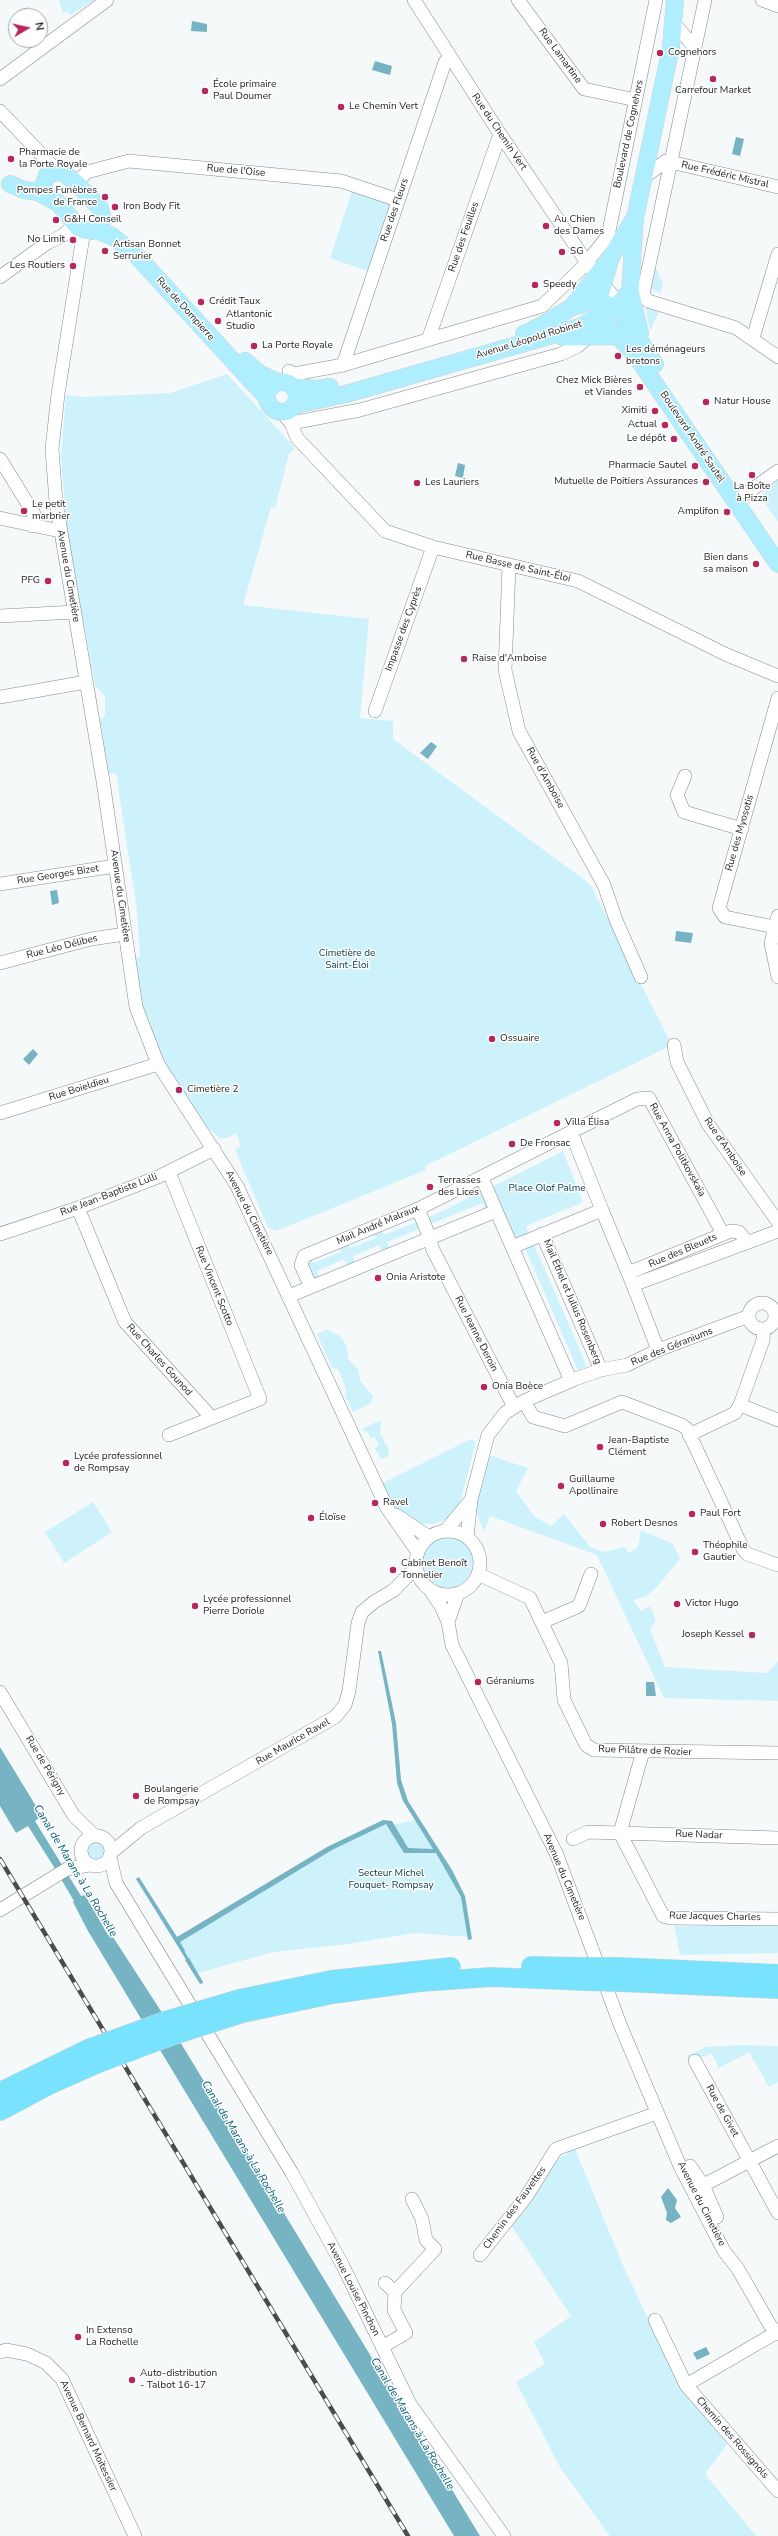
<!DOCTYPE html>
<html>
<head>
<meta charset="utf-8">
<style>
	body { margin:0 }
	#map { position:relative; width:778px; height:2536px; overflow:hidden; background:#f5f9fa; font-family:"Nunito Sans",sans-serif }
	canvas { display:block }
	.north { position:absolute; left:8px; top:8px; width:40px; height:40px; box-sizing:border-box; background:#fff; border:1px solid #a7a7a7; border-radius:50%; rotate:81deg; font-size:11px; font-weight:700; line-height:16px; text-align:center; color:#232424 }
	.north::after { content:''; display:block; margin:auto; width:14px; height:18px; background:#b6285c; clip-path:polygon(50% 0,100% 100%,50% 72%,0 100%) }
</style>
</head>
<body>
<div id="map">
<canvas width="778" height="2536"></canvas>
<div class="north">N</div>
</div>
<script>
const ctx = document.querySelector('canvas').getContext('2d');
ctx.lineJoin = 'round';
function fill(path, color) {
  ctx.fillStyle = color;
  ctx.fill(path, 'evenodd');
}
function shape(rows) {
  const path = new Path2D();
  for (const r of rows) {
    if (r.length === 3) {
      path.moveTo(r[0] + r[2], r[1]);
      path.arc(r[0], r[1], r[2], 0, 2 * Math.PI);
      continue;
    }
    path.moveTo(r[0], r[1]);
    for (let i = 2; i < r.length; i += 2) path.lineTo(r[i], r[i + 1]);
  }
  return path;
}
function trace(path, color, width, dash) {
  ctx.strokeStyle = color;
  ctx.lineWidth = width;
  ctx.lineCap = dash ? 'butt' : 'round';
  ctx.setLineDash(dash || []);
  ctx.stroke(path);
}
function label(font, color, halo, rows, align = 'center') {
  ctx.font = font + ' "Nunito Sans",sans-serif';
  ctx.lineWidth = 3;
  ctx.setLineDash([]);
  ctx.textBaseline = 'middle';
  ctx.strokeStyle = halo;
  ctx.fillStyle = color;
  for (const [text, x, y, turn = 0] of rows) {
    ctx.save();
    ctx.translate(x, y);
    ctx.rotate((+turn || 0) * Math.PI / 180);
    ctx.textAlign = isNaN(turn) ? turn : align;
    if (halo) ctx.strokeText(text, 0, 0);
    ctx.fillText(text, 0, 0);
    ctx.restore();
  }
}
fill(shape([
	[59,0,95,0,70,15,67,11,63,14],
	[352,191,393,205,371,272,330,258],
	[655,266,663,284,660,294,651,288],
	[645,304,660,310,650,331],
	[227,374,295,448,289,454,275,508,271,507,243,605,369,619,360,718,393,721,393,739,590,884,672,1045,425,1166,426,1170,276,1231,268,1227,243,1169,235,1149,241,1146,236,1133,228,1138,220,1138,207,1127,167,1067,145,1018,134,958,140,957,137,911,116,773,109,774,100,720,105,715,105,697,95,685,67,532,61,457,66,395,85,397,170,393],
	[778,480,778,522,761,498,764,490],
	[563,1151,583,1202,526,1226,529,1234,515,1239,492,1187],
	[475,1185,479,1185,489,1206,486,1210,482,1203,387,1242,390,1250,383,1253,379,1245,353,1256,356,1264,348,1267,344,1259,317,1271,319,1279,317,1280,311,1273,307,1266,310,1256,313,1263,341,1252,339,1246,347,1243,350,1248,376,1238,374,1232,381,1229,384,1235,443,1211,478,1193],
	[533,1242,587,1367,578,1370,524,1246],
	[327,1329,340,1336,347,1347,348,1359,358,1369,360,1381,373,1396,371,1403,353,1412,345,1395,346,1389,338,1369,332,1368,317,1334],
	[381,1420,380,1433,388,1448,389,1456,381,1459,375,1448,379,1445,375,1437,371,1439,369,1434,362,1429],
	[471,1439,476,1442,458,1510,447,1519,433,1524,422,1524,390,1507,379,1485],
	[489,1455,528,1468,516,1491,534,1516,551,1526,564,1514,590,1547,604,1552,624,1547,629,1553,638,1547,641,1530,673,1544,680,1559,657,1587,645,1597,633,1600,641,1611,650,1606,656,1621,650,1629,665,1667,767,1673,778,1661,778,1701,664,1698,597,1555,490,1516,484,1532,474,1506],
	[93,1502,112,1532,64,1563,45,1532],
	[447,1562,26],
	[417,1820,432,1840,463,1896,470,1937,414,1933,348,1944,273,1952,198,1973,177,1941,331,1848,384,1822,391,1825],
	[96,1851,12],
	[778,1924,778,1953,680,1955,674,1926],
	[740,2045,778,2046,778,2082,769,2087,749,2052,719,2068,711,2053,690,2063,687,2056,706,2047],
	[575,2149,625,2270,681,2388,727,2444,705,2474,756,2536,610,2536,561,2469,516,2382,545,2364,534,2342,571,2316,511,2225,559,2158]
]), '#cdf2fc');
fill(shape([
	[192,21,207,24,207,32,191,31],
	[375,61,392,66,390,75,372,70],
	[736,137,744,139,740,156,732,154],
	[458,463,465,465,463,478,455,476],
	[431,742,437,746,428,759,420,753],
	[57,890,59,903,52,905,50,891],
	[676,931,693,933,691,943,675,941],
	[33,1049,38,1054,29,1065,23,1059],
	[378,1651,381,1651,396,1723,401,1780,408,1801,452,1870,465,1896,472,1939,468,1940,461,1897,436,1853,404,1853,386,1824,332,1850,180,1942,185,1951,182,1953,136,1879,139,1877,177,1937,327,1847,383,1820,392,1821,408,1848,433,1849,403,1801,397,1783,392,1724],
	[646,1682,654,1682,656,1696,646,1696],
	[0,1747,42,1816,35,1821,81,1896,85,1895,108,1935,113,1937,168,2022,480,2536,454,2536,88,1931,73,1902,74,1901,54,1867,28,1826,16,1833,0,1806],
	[189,1958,203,1982,203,1983,200,1984,185,1960],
	[668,2188,677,2200,675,2208,681,2217,671,2223,666,2220,667,2213,661,2197],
	[706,2347,710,2354,697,2360,693,2353]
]), '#76b3c3');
trace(shape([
	[182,1950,189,1962]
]), '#76b3c3', 3);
const minor = shape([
	[414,0,500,134,583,257,612,295,617,306],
	[518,0,584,89,636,100],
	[705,0,643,294,648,301,736,328,778,357],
	[762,0,778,6],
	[678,28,695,48],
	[0,79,107,0],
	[0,111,58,172],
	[643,178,666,161,778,187],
	[76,183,87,172,129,161,341,181,398,200],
	[84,230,58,394,52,449,56,502,103,781,136,1007,158,1064,237,1186,387,1508,417,1551],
	[0,277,47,243,62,236,70,229,73,221],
	[753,338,778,254],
	[428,340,500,134],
	[343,365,445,62,450,57],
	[289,371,294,374,343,365,542,306,583,267,608,236,656,0],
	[281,412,291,423,297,438,385,531,433,547,578,581,725,654,778,676],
	[291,423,360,410,561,354,578,346,591,334],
	[0,459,34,514,32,526],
	[744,495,778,471],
	[0,518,60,531],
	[509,566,505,670,519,731,604,885,616,920,641,977],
	[0,616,75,612],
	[0,697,86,682],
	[375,711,433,547],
	[685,776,677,795,684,812,742,829],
	[0,884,115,866],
	[778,916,771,943,778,977],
	[775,927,725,917,719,908,778,698],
	[0,963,91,939,125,934],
	[674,1045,677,1062,708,1124,778,1222],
	[0,1113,158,1064],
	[571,1132,637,1099,649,1098,723,1234],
	[169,1172,260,1399,169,1435],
	[482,1178,512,1247,602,1210,571,1132,418,1209,304,1256,301,1265,311,1287,496,1211],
	[78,1208,125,1322,212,1418],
	[418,1209,430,1238,432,1248,514,1407],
	[602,1210,633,1285,778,1231],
	[0,1234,78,1208,158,1177,214,1149],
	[542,1234,601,1370],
	[512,1247,571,1381],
	[628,1273,731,1231,739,1232,747,1242],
	[633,1285,658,1350],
	[289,1296,311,1287],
	[762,1316,13],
	[524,1401,533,1417,565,1426,622,1402,682,1425,687,1429,743,1549,747,1554,778,1565],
	[740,1405,778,1420],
	[689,1435,735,1413,740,1405,763,1340,764,1329],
	[396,1515,429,1537],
	[446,1530,471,1500],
	[448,1563,32],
	[467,1537,471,1500,488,1435,505,1413,524,1401,575,1379,601,1370,627,1365,658,1350,749,1316],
	[478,1574,530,1598,561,1663,564,1700,586,1745,594,1750,778,1753],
	[430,1590,441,1606,448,1622],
	[458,1593,448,1622,452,1645,557,1855,621,2027,680,2166,724,2251,738,2269,770,2325,778,2334],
	[542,1622,579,1606,591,1574],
	[0,1692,74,1816,95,1836],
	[643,1751,620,1833,663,1916,670,1918,778,1919],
	[96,1851,15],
	[573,1839,588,1832,778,1838],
	[112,1852,141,1828,335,1717,345,1705,349,1691,358,1623,362,1612,374,1602,394,1590,416,1567],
	[110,1857,116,1883,292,2173,343,2266,410,2404,504,2536],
	[0,1910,67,1869,89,1865],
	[695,2061,778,2213],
	[690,2166,703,2185,717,2217],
	[696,2189,778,2146],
	[480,2255,526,2197,556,2149,657,2113],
	[385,2283,395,2292],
	[655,2320,686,2385],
	[777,2332,686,2385,778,2491],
	[382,2347,406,2333,394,2310,395,2292,435,2249,426,2240,422,2219,412,2199],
	[0,2352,6,2350,27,2354,46,2363,62,2379,135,2536]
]);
const major = shape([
	[10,184,24,190,38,192,58,203,78,227,84,230,92,231,101,225,103,219,100,208,76,183,64,173,58,172,47,175,43,186,47,196],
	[96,230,112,236,136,255,267,398],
	[611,257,598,302,599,316,636,356,778,564],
	[630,291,640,333],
	[617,306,655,364],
	[572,307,611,257,634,219],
	[524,334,541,326,572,307,590,302,607,304],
	[563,337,618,336],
	[245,361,260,374,278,382],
	[282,397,15],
	[294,387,317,389,330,387],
	[295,405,346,394,580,327,617,306,630,291,635,218,671,47,675,0]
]);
const highway = shape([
	[531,1966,582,1967],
	[618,1967,778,1974],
	[620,1982,778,1989],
	[239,1999,331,1980,451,1967],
	[243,2013,333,1994,420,1982,492,1977,586,1981],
	[0,2092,88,2049],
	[0,2111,51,2084,96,2064]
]);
trace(minor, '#868a8b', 14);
trace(major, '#d3d3d3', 18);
trace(highway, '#d3d3d3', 20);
trace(minor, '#fff', 13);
trace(major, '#afeefe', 17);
trace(highway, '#79e3fd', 19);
const rail = shape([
	[0,1859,408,2536]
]);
trace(rail, '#4b4c4c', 4.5);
trace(rail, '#fff', 3, [9]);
const highwayBridge = shape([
	[582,1967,618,1967],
	[586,1981,620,1982],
	[88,2049,168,2020,239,1999],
	[96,2064,174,2035,243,2013]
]);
trace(highwayBridge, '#d3d3d3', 20, []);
trace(highwayBridge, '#79e3fd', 19);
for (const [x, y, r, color] of [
	[660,53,4,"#b6285c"],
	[713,79,4,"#b6285c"],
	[205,91,4,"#b6285c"],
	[341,107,4,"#b6285c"],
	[11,159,4,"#b6285c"],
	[105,197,4,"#b6285c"],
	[115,207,4,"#b6285c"],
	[56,220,4,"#b6285c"],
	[546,226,4,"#b6285c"],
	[73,240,4,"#b6285c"],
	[105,251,4,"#b6285c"],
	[562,252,4,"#b6285c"],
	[73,266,4,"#b6285c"],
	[535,285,4,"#b6285c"],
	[201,302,4,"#b6285c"],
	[218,321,4,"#b6285c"],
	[254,346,4,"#b6285c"],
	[618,356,4,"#b6285c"],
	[640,387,4,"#b6285c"],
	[706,402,4,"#b6285c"],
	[655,411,4,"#b6285c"],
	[665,425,4,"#b6285c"],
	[674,439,4,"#b6285c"],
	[695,466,4,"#b6285c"],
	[752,475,4,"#b6285c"],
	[706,482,4,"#b6285c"],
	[417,483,4,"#b6285c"],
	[24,511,4,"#b6285c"],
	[727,512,4,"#b6285c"],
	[756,564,4,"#b6285c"],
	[48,581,4,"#b6285c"],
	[464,659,4,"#b6285c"],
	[492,1039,4,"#b6285c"],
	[179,1090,4,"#b6285c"],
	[557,1123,4,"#b6285c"],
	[512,1144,4,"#b6285c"],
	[430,1187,4,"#b6285c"],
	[378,1278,4,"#b6285c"],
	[484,1387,4,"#b6285c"],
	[600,1447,4,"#b6285c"],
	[66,1463,4,"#b6285c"],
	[561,1486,4,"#b6285c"],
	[375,1503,4,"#b6285c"],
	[692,1514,4,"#b6285c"],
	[311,1518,4,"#b6285c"],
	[603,1524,4,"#b6285c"],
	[695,1552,4,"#b6285c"],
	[393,1570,4,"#b6285c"],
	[677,1604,4,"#b6285c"],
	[195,1606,4,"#b6285c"],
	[752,1635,4,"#b6285c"],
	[478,1682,4,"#b6285c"],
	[136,1796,4,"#b6285c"],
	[78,2337,4,"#b6285c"],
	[132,2380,4,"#b6285c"]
]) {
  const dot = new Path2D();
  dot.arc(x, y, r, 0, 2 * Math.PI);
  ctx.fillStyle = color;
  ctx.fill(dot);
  trace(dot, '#fff', 1.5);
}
label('10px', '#232424', '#fff', [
	["Cognehors",668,53],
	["École primaire",213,85],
	["Paul Doumer",213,97],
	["Carrefour Market",713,91,"center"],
	["Le Chemin Vert",349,107],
	["Pharmacie de",19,153],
	["la Porte Royale",19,165],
	["Pompes Funèbres",97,191,"right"],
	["de France",97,203,"right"],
	["Iron Body Fit",123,207],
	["G&H Conseil",64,220],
	["Au Chien",554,220],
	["des Dames",554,232],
	["No Limit",65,240,"right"],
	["Artisan Bonnet",113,245],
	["Serrurier",113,257],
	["SG",570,252],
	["Les Routiers",65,266,"right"],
	["Speedy",543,285],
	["Crédit Taux",209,302],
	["Atlantonic",226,315],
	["Studio",226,327],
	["La Porte Royale",262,346],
	["Les déménageurs",626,350],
	["bretons",626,362],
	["Chez Mick Bières",632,381,"right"],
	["et Viandes",632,393,"right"],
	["Natur House",714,402],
	["Ximiti",647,411,"right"],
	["Actual",657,425,"right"],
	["Le dépôt",666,439,"right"],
	["Pharmacie Sautel",687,466,"right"],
	["Mutuelle de Poitiers Assurances",698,482,"right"],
	["Les Lauriers",425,483],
	["La Boîte",752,487,"center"],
	["à Pizza",752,499,"center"],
	["Le petit",32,505],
	["marbrier",32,517],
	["Amplifon",719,512,"right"],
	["Bien dans",748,558,"right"],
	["sa maison",748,570,"right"],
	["PFG",40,581,"right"],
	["Raise d'Amboise",472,659],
	["Ossuaire",500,1039],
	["Cimetière 2",187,1090],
	["Villa Élisa",565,1123],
	["De Fronsac",520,1144],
	["Terrasses",438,1181],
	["des Lices",438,1193],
	["Onia Aristote",386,1278],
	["Onia Boèce",492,1387],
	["Jean-Baptiste",608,1441],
	["Clément",608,1453],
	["Lycée professionnel",74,1457],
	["de Rompsay",74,1469],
	["Guillaume",569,1480],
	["Apollinaire",569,1492],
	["Ravel",383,1503],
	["Paul Fort",700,1514],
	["Éloïse",319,1518],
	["Robert Desnos",611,1524],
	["Théophile",703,1546],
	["Gautier",703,1558],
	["Cabinet Benoît",401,1564],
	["Tonnelier",401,1576],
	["Lycée professionnel",203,1600],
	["Pierre Doriole",203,1612],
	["Victor Hugo",685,1604],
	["Joseph Kessel",744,1635,"right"],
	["Géraniums",486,1682],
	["Boulangerie",144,1790],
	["de Rompsay",144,1802],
	["In Extenso",86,2331],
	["La Rochelle",86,2343],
	["Auto-distribution",140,2374],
	["- Talbot 16-17",140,2386]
], 'left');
label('10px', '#232424', '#fff', [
	["Rue Lamartine",560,56,54],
	["Rue du Chemin Vert",499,132,56],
	["Boulevard de Cognehors",629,134,-78],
	["Rue de l'Oise",236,171,5],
	["Rue Frédéric Mistral",725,175,13],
	["Rue des Fleurs",395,210,-71],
	["Rue des Feuilles",464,237,-71],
	["Rue de Dompierre",185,309,48],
	["Avenue Léopold Robinet",529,340,-17],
	["Boulevard André Sautel",692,437,56],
	["Rue Basse de Saint-Éloi",518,567,13],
	["Avenue du Cimetière",68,576,80],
	["Impasse des Cyprès",404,629,-70],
	["Rue d'Amboise",545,778,61],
	["Rue des Myosotis",740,833,-74],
	["Rue Georges Bizet",58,875,-9],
	["Avenue du Cimetière",120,896,82],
	["Rue Léo Délibes",62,947,-14],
	["Rue Boieldieu",79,1089,-17],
	["Rue d'Amboise",725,1147,56],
	["Rue Anna Politkovskaïa",677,1150,61],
	["Rue Jean-Baptiste Lulli",109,1195,-21],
	["Avenue du Cimetière",249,1213,63],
	["Mail André Malraux",378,1225,-23],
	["Rue des Bleuets",683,1251,-23],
	["Rue Vincent Scotto",214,1286,68],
	["Mail Ethel et Julius Rosenberg",572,1302,67],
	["Rue Jeanne Deroin",476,1334,63],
	["Rue des Géraniums",672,1347,-22],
	["Rue Charles Gounod",159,1360,48],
	["Rue Maurice Ravel",293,1742,-30],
	["Rue Pilâtre de Rozier",645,1751,2],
	["Rue de Périgny",45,1766,59],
	["Rue Nadar",699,1835,2],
	["Avenue du Cimetière",564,1877,67],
	["Rue Jacques Charles",715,1917,1],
	["Rue de Givet",722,2111,61],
	["Avenue du Cimetière",701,2204,63],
	["Chemin des Fauvettes",515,2208,-54],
	["Avenue Louise Pinchon",353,2289,63],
	["Avenue Bernard Moitessier",88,2436,65],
	["Chemin des Rossignols",732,2438,49]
]);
label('10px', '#003a45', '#fff', [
	["Cimetière de",347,954],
	["Saint-Éloi",347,966],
	["Place Olof Palme",547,1189],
	["Secteur Michel",391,1874],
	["Fouquet- Rompsay",391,1886]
]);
label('italic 11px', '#015d6e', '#fff', [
	["Canal de Marans à La Rochelle",75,1871,59],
	["Canal de Marans à La Rochelle",243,2147,59],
	["Canal de Marans à La Rochelle",412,2424,59]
]);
</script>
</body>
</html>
